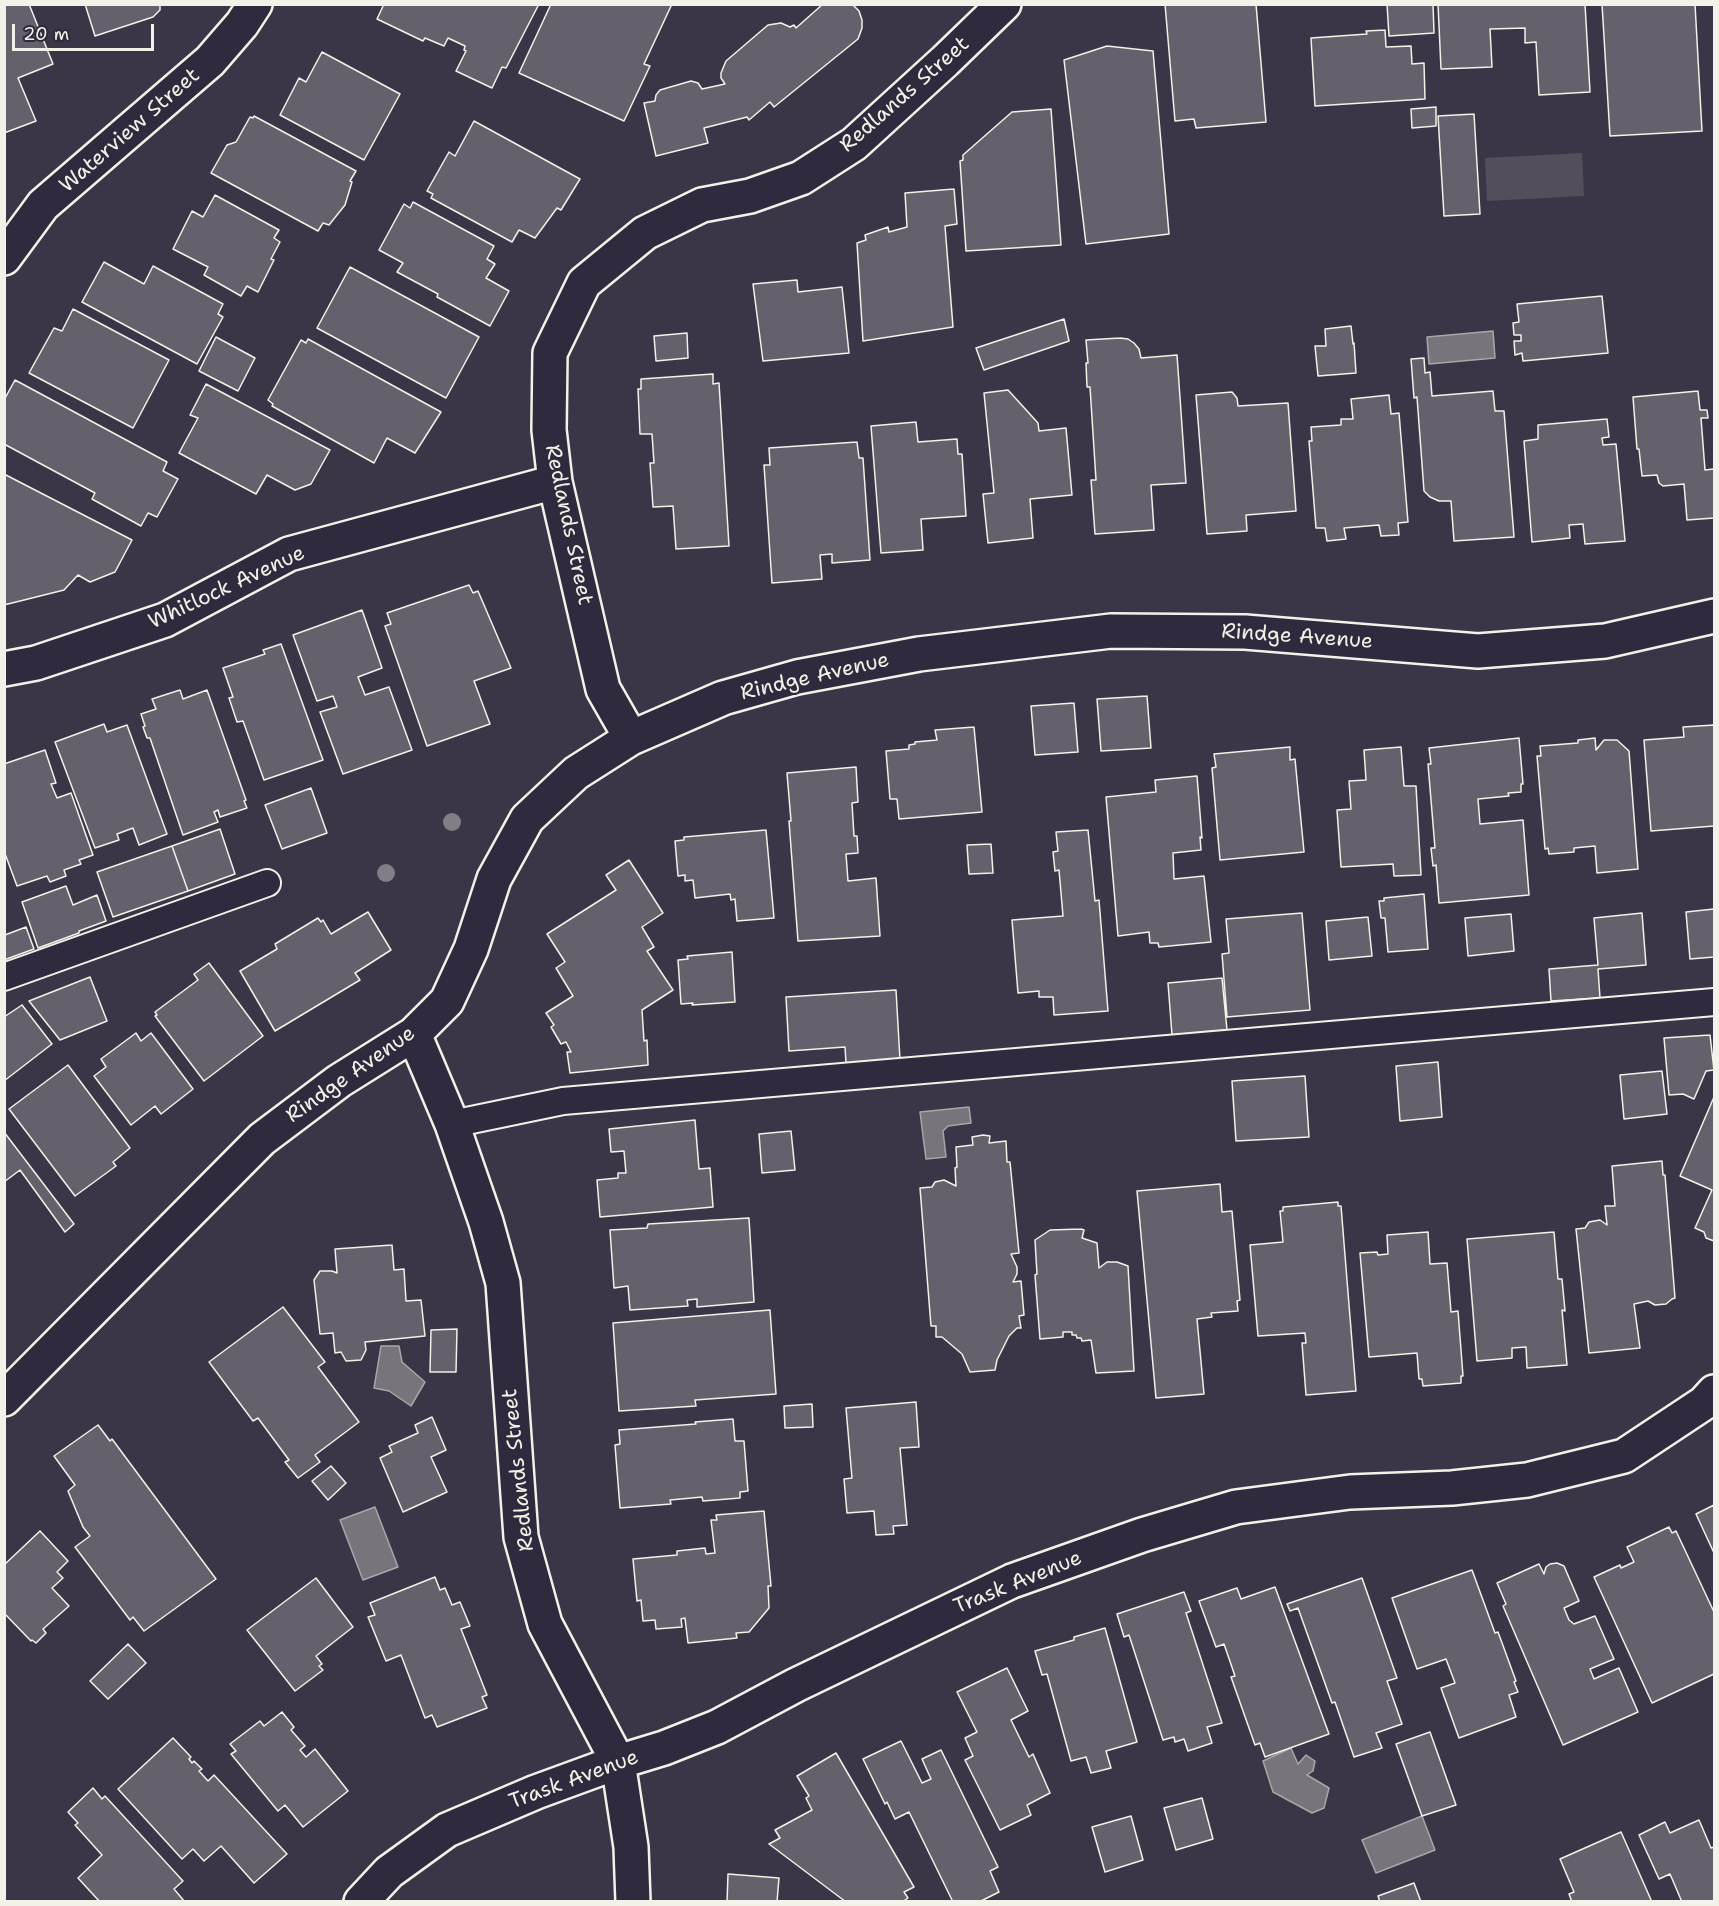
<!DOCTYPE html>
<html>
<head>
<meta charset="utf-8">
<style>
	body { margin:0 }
	#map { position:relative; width:1719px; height:1906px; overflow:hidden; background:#3b3647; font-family:"Shantell Sans",sans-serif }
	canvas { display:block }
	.frame { position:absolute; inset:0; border:6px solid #f4f1e8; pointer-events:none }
	.scale { position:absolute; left:12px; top:24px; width:142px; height:27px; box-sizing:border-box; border:3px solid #f4f1e8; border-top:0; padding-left:8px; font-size:18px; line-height:21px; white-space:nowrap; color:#f4f1e8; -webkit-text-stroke:4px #2f2a3d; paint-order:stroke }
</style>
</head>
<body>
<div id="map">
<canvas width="1719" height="1906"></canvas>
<div class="frame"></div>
<div class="scale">20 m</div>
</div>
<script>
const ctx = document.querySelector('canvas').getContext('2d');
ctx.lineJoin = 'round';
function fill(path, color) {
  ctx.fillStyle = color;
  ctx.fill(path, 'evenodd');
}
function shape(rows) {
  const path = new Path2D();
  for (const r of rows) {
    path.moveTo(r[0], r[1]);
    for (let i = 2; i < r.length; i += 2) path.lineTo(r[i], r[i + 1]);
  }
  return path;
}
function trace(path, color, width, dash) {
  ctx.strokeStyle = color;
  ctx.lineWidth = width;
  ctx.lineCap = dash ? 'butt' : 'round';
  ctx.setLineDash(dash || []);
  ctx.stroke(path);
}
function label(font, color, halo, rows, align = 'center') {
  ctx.font = font + ' "Shantell Sans",sans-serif';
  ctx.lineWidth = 4.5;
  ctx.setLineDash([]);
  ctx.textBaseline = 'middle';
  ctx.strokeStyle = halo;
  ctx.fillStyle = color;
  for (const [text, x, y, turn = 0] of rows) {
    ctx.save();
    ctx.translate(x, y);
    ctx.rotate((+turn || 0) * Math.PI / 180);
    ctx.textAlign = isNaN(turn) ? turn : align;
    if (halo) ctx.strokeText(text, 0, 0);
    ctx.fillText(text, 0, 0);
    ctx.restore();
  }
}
fill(shape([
	[1582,153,1584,196,1487,201,1485,158]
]), '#534e5c');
const water = shape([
	[1493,331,1495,358,1429,364,1427,337,1493,331],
	[969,1107,971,1123,948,1126,943,1131,946,1157,926,1159,920,1112,969,1107],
	[381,1346,399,1346,402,1362,425,1382,411,1406,389,1391,374,1388,381,1346],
	[375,1507,398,1567,363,1580,340,1520,375,1507],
	[1291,1748,1298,1764,1306,1755,1315,1761,1313,1771,1307,1775,1329,1788,1324,1808,1312,1813,1273,1792,1263,1761,1291,1748],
	[1422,1816,1435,1850,1376,1873,1362,1840,1422,1816]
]);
fill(water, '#78747b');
trace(water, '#aaa6a7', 1.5);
const building = shape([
	[4,4,29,4,53,64,18,78,36,121,4,133,4,4],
	[85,4,160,4,160,10,153,17,95,36,85,4],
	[384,4,539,4,506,68,502,67,492,88,456,71,466,51,464,50,465,46,448,38,444,46,425,38,423,41,377,19,384,4],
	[551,4,672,4,644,64,650,66,624,121,519,73,551,4],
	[823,4,852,4,859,11,862,20,862,28,858,39,774,107,770,102,749,120,747,117,704,128,708,143,656,156,644,103,655,101,656,95,660,90,691,81,698,83,702,89,725,84,721,78,721,73,726,61,768,25,781,23,790,27,794,25,796,28,823,4],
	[1165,4,1256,4,1266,122,1196,128,1194,119,1175,121,1165,4],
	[1387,4,1433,4,1434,33,1389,36,1387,4],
	[1438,4,1585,4,1590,92,1539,95,1536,42,1525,43,1525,28,1490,29,1492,67,1441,69,1438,4],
	[1602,4,1695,4,1702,131,1610,136,1602,4],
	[1385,30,1386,47,1411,46,1412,64,1424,63,1425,99,1315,106,1311,38,1367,34,1366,31,1385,30],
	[1107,46,1153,51,1169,234,1086,244,1064,60,1107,46],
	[322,52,400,94,364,160,280,115,299,78,306,82,322,52],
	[1436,107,1436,126,1412,128,1411,109,1436,107],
	[1051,109,1061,245,966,251,960,161,963,160,963,155,1012,112,1051,109],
	[1474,114,1480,214,1444,216,1438,116,1474,114],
	[254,116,356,171,350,181,352,182,345,205,329,225,323,223,318,231,211,173,227,145,236,142,250,117,253,118,254,116],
	[474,121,580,179,561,210,557,208,535,238,519,230,512,242,431,198,433,194,427,191,449,152,455,156,474,121],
	[954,189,957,224,945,226,953,327,863,341,857,243,866,240,865,235,888,227,889,232,907,227,905,193,954,189],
	[215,195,279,230,274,238,280,242,271,259,274,260,258,292,247,286,241,296,204,275,208,267,173,249,192,211,203,217,215,195],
	[413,202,494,246,487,259,495,264,486,278,509,291,490,326,437,297,438,294,397,272,403,263,379,250,404,204,410,208,413,202],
	[104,262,144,284,153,266,223,304,218,314,223,317,197,364,82,302,104,262],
	[350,267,479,337,446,398,317,328,350,267],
	[797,280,798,292,842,287,849,353,763,361,753,284,797,280],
	[1602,296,1608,353,1523,361,1522,353,1515,355,1514,341,1521,341,1521,335,1514,335,1513,323,1519,322,1517,304,1602,296],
	[73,309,169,360,133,428,29,373,54,328,62,331,73,309],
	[1064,319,1069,341,984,370,976,348,1064,319],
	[1351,326,1353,344,1354,343,1356,373,1318,376,1315,346,1326,346,1325,329,1351,326],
	[687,333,688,358,656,361,654,336,687,333],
	[216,337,255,358,238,391,199,371,216,337],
	[1120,338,1128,339,1134,343,1139,349,1141,358,1177,355,1186,483,1151,485,1154,530,1095,534,1091,480,1096,480,1090,387,1087,387,1086,363,1088,363,1086,340,1120,338],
	[308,339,441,412,415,453,387,438,374,463,272,406,273,404,268,400,301,340,306,343,308,339],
	[1424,358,1425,373,1430,372,1432,396,1493,391,1495,411,1504,411,1514,537,1454,541,1451,501,1439,501,1430,497,1424,491,1417,397,1414,398,1411,359,1424,358],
	[713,374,713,384,719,383,729,546,676,549,673,506,653,507,650,463,654,463,652,434,640,434,638,389,641,389,641,379,713,374],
	[15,380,167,462,163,471,178,479,157,517,148,513,141,526,92,499,95,493,4,444,4,400,15,380],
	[206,384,330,450,311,484,295,490,267,475,256,494,179,453,198,418,190,415,206,384],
	[1008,390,1038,423,1039,431,1066,428,1072,495,1030,499,1033,538,988,543,983,494,994,493,984,393,1008,390],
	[1698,391,1700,410,1707,410,1708,418,1701,418,1705,470,1714,469,1714,518,1687,520,1684,484,1663,486,1659,483,1657,475,1642,476,1639,449,1637,449,1633,397,1698,391],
	[1232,392,1237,398,1238,406,1288,403,1296,511,1246,515,1247,531,1207,534,1196,395,1232,392],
	[1389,395,1391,414,1399,413,1408,522,1398,523,1399,535,1381,536,1379,525,1344,528,1346,539,1327,541,1325,528,1316,528,1309,441,1312,441,1311,427,1341,425,1341,419,1353,419,1351,399,1389,395],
	[1607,419,1609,437,1602,438,1603,445,1616,444,1625,541,1585,544,1583,524,1569,525,1570,538,1532,542,1524,441,1538,439,1538,425,1607,419],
	[916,422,918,442,957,439,958,454,962,454,966,516,921,519,923,550,881,553,871,426,916,422],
	[857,442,859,458,863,458,870,560,832,563,832,554,820,555,822,579,772,583,764,465,770,465,769,448,857,442],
	[4,474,132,540,115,572,90,582,78,575,64,590,4,605,4,474],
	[469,585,473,593,478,591,511,668,474,681,490,724,427,746,385,626,391,624,387,613,469,585],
	[362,610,382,668,358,677,365,695,389,687,412,750,343,774,320,712,337,707,333,696,317,701,293,635,362,610],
	[281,644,323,760,264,780,243,721,237,722,229,698,233,697,223,668,265,654,263,650,281,644],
	[180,690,183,699,207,690,246,800,244,801,247,808,220,817,218,810,214,812,218,822,183,835,150,738,147,738,143,727,145,726,141,714,156,709,152,699,180,690],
	[1147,696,1151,748,1101,751,1097,699,1147,696],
	[1074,703,1078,752,1035,755,1031,706,1074,703],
	[104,724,107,732,127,725,167,834,139,845,133,828,117,834,119,840,95,848,55,742,104,724],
	[1714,725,1714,826,1651,831,1644,740,1684,737,1683,727,1714,725],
	[974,727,982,812,899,819,897,799,890,799,886,751,909,749,909,745,915,744,915,742,937,740,935,730,974,727],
	[1519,738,1523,784,1521,784,1521,792,1508,793,1509,796,1478,799,1480,824,1523,820,1529,895,1439,903,1436,865,1433,866,1431,848,1435,848,1428,764,1431,764,1429,748,1519,738],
	[1595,738,1596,750,1604,740,1617,740,1629,751,1638,869,1597,873,1595,846,1574,848,1574,852,1549,854,1548,848,1545,849,1537,756,1541,756,1540,746,1578,743,1578,740,1595,738],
	[1290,747,1290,760,1295,759,1304,852,1220,860,1212,768,1216,767,1214,754,1290,747],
	[1401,747,1404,786,1416,786,1421,875,1394,876,1393,864,1341,867,1337,810,1351,809,1349,781,1366,780,1364,750,1401,747],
	[45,750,56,783,51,784,57,798,71,793,93,855,79,860,81,864,64,870,66,876,50,882,47,876,17,886,4,851,4,764,45,750],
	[856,767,858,802,852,803,854,836,857,836,858,853,846,854,848,881,876,878,880,936,798,941,789,821,791,821,787,773,856,767],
	[1197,776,1202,838,1200,837,1201,850,1173,853,1174,879,1204,876,1211,942,1159,947,1158,943,1150,943,1149,932,1118,936,1106,797,1156,792,1155,780,1197,776],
	[311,788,327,833,282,849,265,805,311,788],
	[220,829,235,874,188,891,172,846,220,829],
	[766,830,774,918,737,921,735,899,731,900,730,894,695,898,693,880,685,881,685,875,678,876,675,841,684,840,684,837,766,830],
	[1088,830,1095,901,1099,900,1108,1011,1054,1015,1053,997,1039,997,1039,991,1018,993,1012,920,1063,916,1059,870,1055,871,1053,852,1058,851,1056,832,1088,830],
	[991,844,993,873,969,874,967,845,991,844],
	[172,846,188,891,113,917,97,872,172,846],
	[629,860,663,913,642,927,654,947,647,951,673,990,642,1010,644,1041,647,1040,648,1065,570,1073,567,1052,571,1052,566,1042,561,1044,551,1027,554,1025,546,1013,573,996,556,968,565,962,547,934,616,890,606,875,629,860],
	[66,886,73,905,97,895,106,921,79,931,79,933,38,948,22,902,66,886],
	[1424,894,1428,949,1388,952,1385,918,1381,918,1379,901,1384,901,1384,898,1424,894],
	[1714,909,1714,957,1690,959,1686,912,1714,909],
	[368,912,391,950,355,973,360,980,275,1031,240,971,277,949,275,944,318,918,321,922,323,920,331,934,368,912],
	[1302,913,1310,1010,1227,1017,1222,954,1229,953,1226,919,1302,913],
	[1642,913,1646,965,1598,969,1600,998,1551,1001,1549,969,1598,965,1594,918,1642,913],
	[1511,914,1514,951,1468,956,1465,918,1511,914],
	[1368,917,1372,956,1329,960,1326,921,1368,917],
	[26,927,34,949,4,960,4,934,5,935,26,927],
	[732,952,735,1002,692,1005,693,1003,681,1004,678,960,688,959,687,956,732,952],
	[209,963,263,1036,204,1081,155,1016,157,1015,155,1012,198,980,194,974,209,963],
	[90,977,107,1021,60,1040,29,1001,90,977],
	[1222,978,1227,1030,1172,1035,1168,983,1222,978],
	[896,990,900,1060,846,1063,845,1047,789,1051,786,997,896,990],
	[22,1005,52,1044,4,1081,4,1017,22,1005],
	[136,1033,141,1041,151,1033,193,1089,161,1114,155,1106,131,1125,94,1076,106,1067,101,1059,136,1033],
	[1710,1035,1714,1070,1706,1071,1694,1099,1683,1094,1669,1095,1664,1038,1710,1035],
	[1438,1062,1442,1117,1400,1121,1396,1066,1438,1062],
	[68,1065,130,1148,113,1162,116,1166,75,1196,9,1109,68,1065],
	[1662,1071,1667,1114,1624,1119,1620,1075,1662,1071],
	[1305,1076,1309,1137,1236,1141,1232,1081,1305,1076],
	[1714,1097,1714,1241,1706,1238,1704,1232,1695,1228,1712,1190,1680,1176,1714,1097],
	[695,1120,699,1169,710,1168,713,1207,600,1217,597,1180,618,1178,618,1173,626,1173,624,1151,611,1152,609,1129,695,1120],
	[791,1131,795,1170,762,1173,759,1134,791,1131],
	[4,1132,74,1224,65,1232,20,1170,4,1182,4,1132],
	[983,1135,990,1136,989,1143,1006,1141,1007,1162,1010,1162,1019,1253,1011,1254,1017,1267,1017,1274,1013,1282,1021,1281,1024,1315,1019,1316,1021,1328,1017,1328,1009,1336,997,1360,995,1370,970,1372,962,1354,942,1337,936,1337,936,1326,931,1326,920,1188,932,1187,935,1182,944,1180,956,1186,955,1168,957,1167,956,1147,973,1145,972,1137,983,1135],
	[1662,1161,1663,1175,1665,1175,1675,1298,1672,1299,1666,1304,1655,1305,1648,1301,1634,1304,1640,1348,1589,1353,1576,1229,1585,1228,1589,1222,1600,1220,1607,1225,1605,1206,1615,1206,1612,1166,1662,1161],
	[1220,1184,1222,1212,1232,1211,1240,1300,1237,1301,1238,1311,1211,1313,1212,1317,1197,1319,1204,1394,1156,1398,1137,1191,1220,1184],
	[1338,1202,1338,1206,1341,1206,1356,1391,1306,1395,1302,1343,1306,1343,1305,1333,1258,1336,1250,1245,1283,1242,1280,1211,1283,1211,1283,1207,1338,1202],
	[749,1218,754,1302,697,1307,697,1299,687,1300,688,1306,630,1310,628,1286,614,1288,610,1230,647,1228,648,1224,749,1218],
	[1081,1229,1084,1230,1082,1238,1097,1243,1099,1268,1107,1262,1117,1262,1128,1266,1134,1371,1096,1373,1091,1340,1082,1341,1081,1338,1077,1338,1076,1335,1072,1335,1072,1332,1063,1332,1063,1337,1040,1339,1035,1275,1037,1274,1035,1240,1050,1230,1081,1229],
	[1428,1232,1430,1264,1447,1263,1451,1312,1458,1311,1463,1376,1461,1376,1461,1383,1423,1386,1422,1379,1419,1379,1417,1353,1369,1357,1360,1253,1377,1252,1378,1255,1388,1254,1387,1235,1428,1232],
	[1554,1232,1558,1279,1562,1279,1565,1311,1562,1310,1567,1365,1527,1368,1526,1347,1512,1348,1512,1358,1477,1361,1467,1239,1554,1232],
	[392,1245,394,1270,404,1269,406,1301,421,1300,425,1336,365,1342,366,1350,361,1360,346,1361,341,1352,335,1353,333,1333,320,1334,314,1280,320,1271,332,1271,337,1273,335,1249,392,1245],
	[283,1307,325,1362,318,1367,359,1422,315,1455,320,1462,298,1478,285,1462,289,1460,258,1418,253,1421,209,1362,283,1307],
	[770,1310,776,1394,695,1400,696,1406,619,1411,613,1323,770,1310],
	[457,1329,456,1372,430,1372,431,1330,457,1329],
	[916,1402,919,1447,900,1448,907,1525,893,1526,894,1534,876,1535,874,1511,847,1513,844,1479,852,1478,846,1408,916,1402],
	[812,1404,813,1427,785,1428,784,1406,812,1404],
	[432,1417,446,1450,431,1457,447,1492,403,1512,380,1458,392,1452,389,1446,418,1433,415,1425,432,1417],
	[733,1419,735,1441,744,1441,748,1491,740,1492,740,1498,703,1501,702,1497,670,1500,671,1504,620,1508,615,1445,620,1444,619,1430,696,1424,695,1422,733,1419],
	[98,1425,110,1441,112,1439,216,1579,144,1631,133,1617,130,1620,75,1547,90,1536,83,1527,68,1491,75,1485,54,1456,98,1425],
	[331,1466,346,1483,328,1500,312,1481,331,1466],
	[1714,1505,1714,1553,1696,1514,1714,1505],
	[764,1511,771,1586,768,1586,769,1608,749,1632,736,1633,737,1638,688,1643,685,1618,681,1619,682,1627,656,1629,655,1620,643,1621,641,1600,637,1601,633,1559,677,1555,677,1551,705,1548,706,1554,715,1553,711,1520,717,1520,716,1515,764,1511],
	[1669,1527,1672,1533,1676,1531,1714,1612,1714,1674,1652,1703,1594,1577,1620,1565,1621,1568,1634,1562,1627,1547,1669,1527],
	[40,1531,68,1561,57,1572,63,1578,52,1588,69,1606,43,1629,46,1633,36,1643,32,1640,31,1641,4,1613,4,1565,40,1531],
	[1557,1563,1564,1566,1579,1601,1564,1608,1569,1620,1574,1624,1595,1616,1614,1659,1590,1669,1594,1679,1619,1668,1638,1712,1563,1745,1503,1606,1506,1604,1497,1583,1539,1564,1544,1574,1546,1567,1550,1564,1557,1563],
	[1472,1570,1495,1633,1498,1632,1516,1681,1514,1682,1518,1692,1509,1695,1516,1717,1459,1738,1441,1688,1455,1683,1446,1659,1417,1669,1392,1598,1472,1570],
	[435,1577,440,1590,445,1588,452,1605,460,1602,470,1626,461,1629,487,1695,482,1697,487,1708,437,1727,432,1715,425,1718,401,1655,386,1661,368,1617,375,1615,370,1603,435,1577],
	[316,1578,353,1627,316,1656,322,1664,319,1666,323,1670,295,1691,247,1630,316,1578],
	[1362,1578,1397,1678,1387,1681,1402,1724,1376,1733,1382,1748,1354,1757,1335,1702,1332,1703,1298,1608,1290,1611,1287,1604,1362,1578],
	[1275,1587,1329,1734,1265,1757,1260,1743,1255,1745,1231,1677,1235,1676,1224,1644,1216,1647,1199,1601,1237,1588,1241,1599,1275,1587],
	[1184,1592,1191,1611,1186,1613,1222,1723,1207,1727,1212,1743,1188,1751,1184,1739,1175,1742,1174,1737,1163,1740,1129,1635,1124,1637,1117,1614,1184,1592],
	[1105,1628,1137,1742,1106,1751,1111,1768,1091,1773,1086,1757,1071,1761,1047,1674,1042,1675,1035,1651,1074,1640,1074,1637,1105,1628],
	[128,1644,146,1663,108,1699,90,1681,128,1644],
	[1007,1668,1028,1711,1011,1720,1029,1757,1033,1754,1050,1793,1027,1805,1031,1815,1000,1830,965,1760,973,1756,965,1738,977,1732,957,1692,1007,1668],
	[282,1712,294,1727,291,1730,305,1746,300,1750,306,1757,315,1749,348,1791,303,1827,285,1805,278,1811,231,1754,236,1751,230,1744,260,1721,264,1726,282,1712],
	[1430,1732,1456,1805,1422,1816,1396,1744,1430,1732],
	[173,1738,191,1757,189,1759,192,1763,194,1761,202,1769,199,1771,208,1781,214,1775,287,1854,254,1883,221,1846,204,1861,193,1849,182,1859,118,1789,173,1738],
	[901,1741,922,1783,931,1779,922,1759,941,1750,998,1867,990,1871,999,1892,979,1902,953,1902,909,1812,895,1819,887,1802,885,1804,863,1759,901,1741],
	[836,1753,914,1887,904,1892,908,1898,902,1902,846,1902,769,1844,780,1838,775,1830,812,1810,806,1798,809,1796,797,1776,836,1753],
	[93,1788,102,1799,105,1796,183,1881,174,1889,185,1902,100,1902,78,1878,102,1855,75,1825,78,1823,68,1812,93,1788],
	[1202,1798,1213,1839,1176,1850,1164,1808,1202,1798],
	[1131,1816,1143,1860,1105,1872,1092,1827,1131,1816],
	[1699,1820,1711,1848,1714,1847,1714,1902,1682,1902,1670,1874,1659,1879,1639,1835,1665,1822,1670,1833,1699,1820],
	[1621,1832,1652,1902,1572,1902,1569,1894,1574,1892,1560,1859,1621,1832],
	[728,1874,779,1878,777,1902,727,1902,728,1874],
	[1414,1883,1421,1902,1380,1902,1378,1896,1414,1883]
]);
fill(building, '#65616c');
trace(building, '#f4f1e8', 1.5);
const lane = shape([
	[4,977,267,883],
	[452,1124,563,1101,1714,1002]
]);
const street = shape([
	[4,258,43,205,210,61,242,24,255,4],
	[4,669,36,663,165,620,289,554,555,482],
	[631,738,603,689,555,482,549,430,550,353,584,283,645,233,702,205,750,196,801,178,854,144,945,61,1004,4],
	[414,1034,452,1124,486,1222,503,1283,521,1537,545,1624,618,1762,631,1847,633,1902],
	[4,1399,262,1139,339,1081,414,1034,447,1001,471,949,494,879,527,819,576,773,631,738,723,698,797,677,919,654,1111,631,1245,632,1478,651,1605,641,1714,616],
	[361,1902,389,1872,447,1830,536,1792,618,1762,664,1748,717,1727,796,1685,1012,1581,1142,1535,1236,1507,1350,1492,1452,1488,1527,1480,1624,1456,1704,1403,1714,1392]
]);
trace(lane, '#f4f1e8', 30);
trace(street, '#f4f1e8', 38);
trace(lane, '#2f2a3d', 26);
trace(street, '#2f2a3d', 33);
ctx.fillStyle = '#827e85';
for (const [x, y] of [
	[452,822],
	[386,873]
]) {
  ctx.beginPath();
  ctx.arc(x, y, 9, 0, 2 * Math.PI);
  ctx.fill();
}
label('21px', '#f4f1e8', '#2f2a3d', [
	["Redlands Street",905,95,-41],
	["Waterview Street",130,131,-41],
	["Redlands Street",568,525,78],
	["Whitlock Avenue",227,588,-25],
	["Rindge Avenue",1297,637,4],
	["Rindge Avenue",815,677,-13],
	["Rindge Avenue",351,1075,-35],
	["Redlands Street",519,1470,-96],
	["Trask Avenue",1018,1583,-22],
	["Trask Avenue",574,1780,-20]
]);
</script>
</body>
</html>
